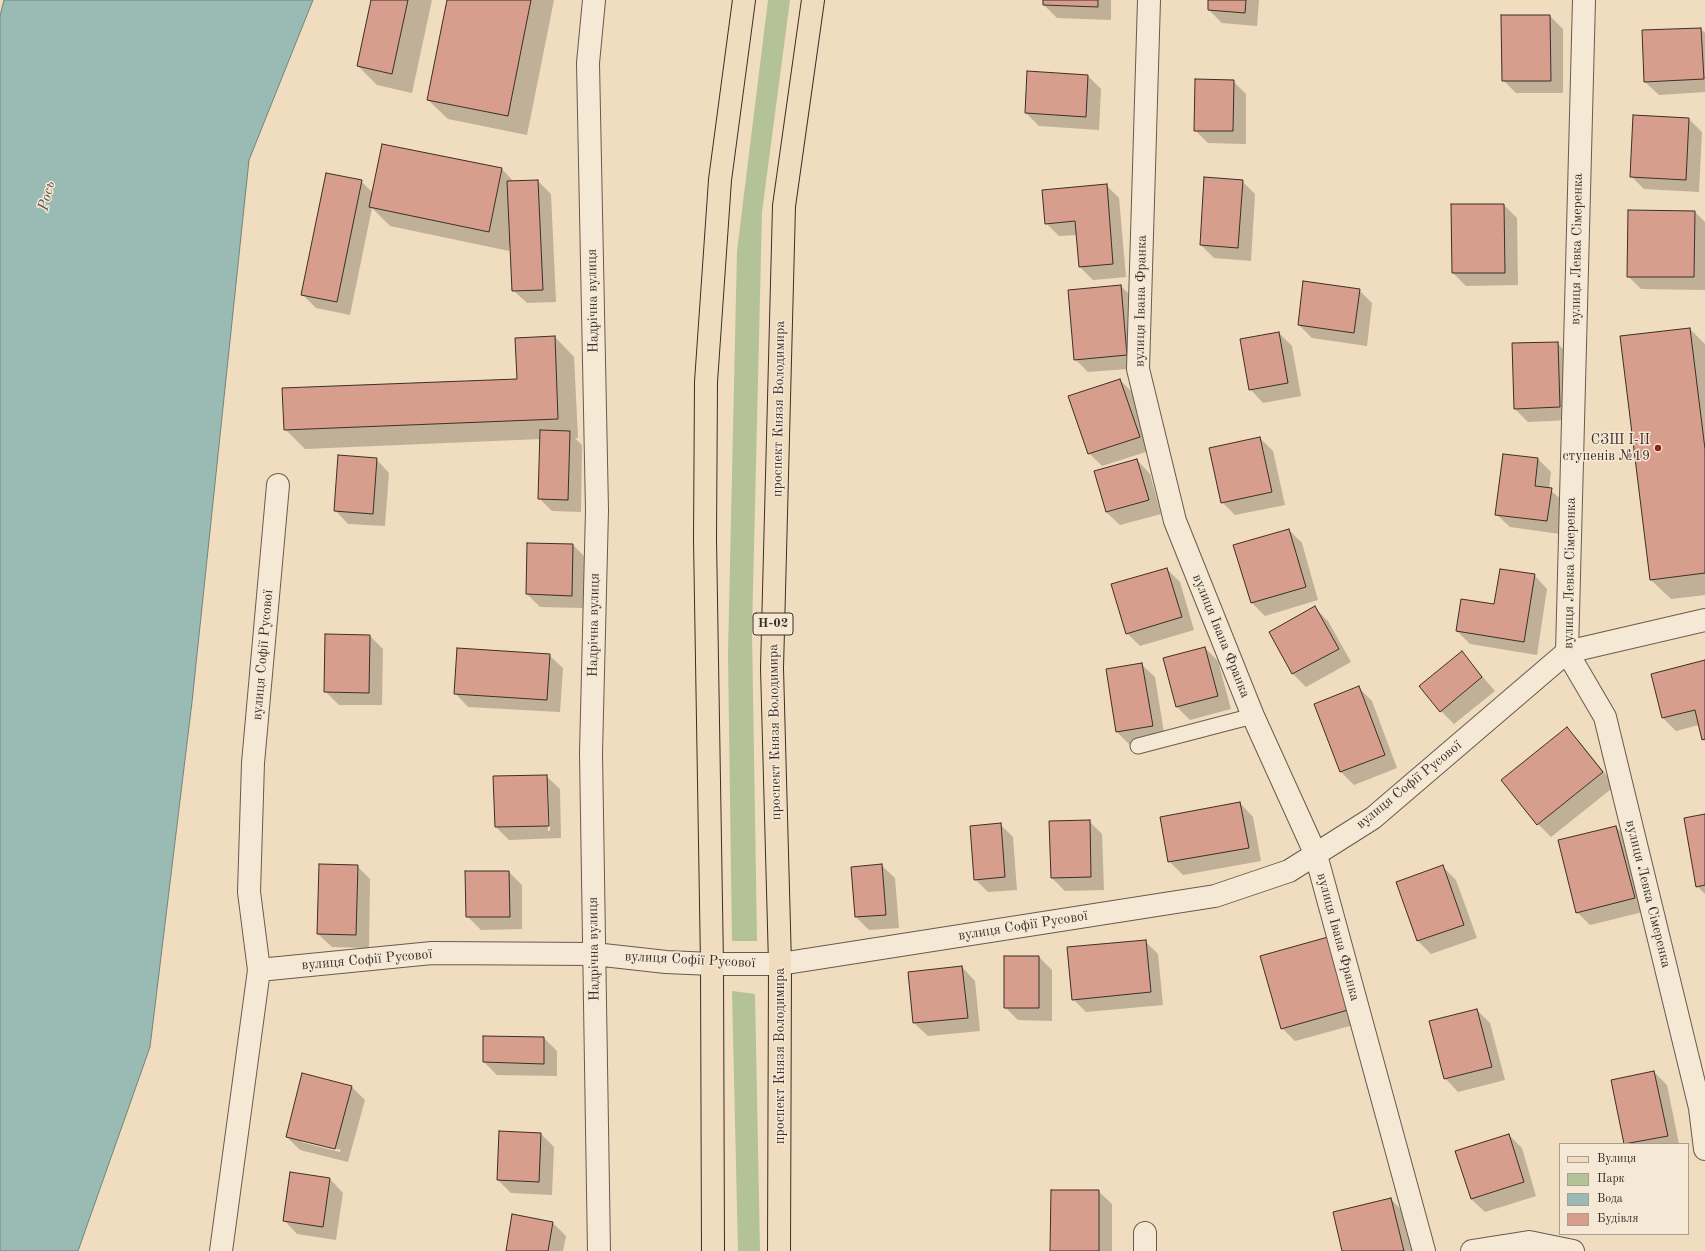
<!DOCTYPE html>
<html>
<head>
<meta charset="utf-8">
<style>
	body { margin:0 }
	#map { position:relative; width:1705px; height:1251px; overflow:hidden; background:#f0dcbf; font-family:"Old Standard TT",serif }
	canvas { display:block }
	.legend { position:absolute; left:1559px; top:1143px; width:130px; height:92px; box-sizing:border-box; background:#f5e8d5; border:1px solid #ab9e90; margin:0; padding:5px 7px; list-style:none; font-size:12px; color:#3c2e28 }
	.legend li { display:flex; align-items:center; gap:8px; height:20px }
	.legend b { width:20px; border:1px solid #ab9e90 }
</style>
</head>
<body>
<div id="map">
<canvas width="1705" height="1251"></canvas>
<ul class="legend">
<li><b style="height:5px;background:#f0dcbf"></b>Вулиця</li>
<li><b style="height:11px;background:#b3c297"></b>Парк</li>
<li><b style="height:11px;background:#9abbb4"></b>Вода</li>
<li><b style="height:11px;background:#d79e8d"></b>Будівля</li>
</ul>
</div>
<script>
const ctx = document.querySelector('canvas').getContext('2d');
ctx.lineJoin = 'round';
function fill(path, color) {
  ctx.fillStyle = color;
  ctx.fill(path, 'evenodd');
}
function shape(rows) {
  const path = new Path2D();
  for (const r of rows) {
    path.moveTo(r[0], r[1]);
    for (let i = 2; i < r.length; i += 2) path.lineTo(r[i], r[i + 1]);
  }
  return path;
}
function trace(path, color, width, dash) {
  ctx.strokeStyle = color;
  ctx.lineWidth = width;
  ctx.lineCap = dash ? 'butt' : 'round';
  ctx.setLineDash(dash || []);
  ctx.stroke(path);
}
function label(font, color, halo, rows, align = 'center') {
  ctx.font = font + ' "Old Standard TT",serif';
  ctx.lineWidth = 3;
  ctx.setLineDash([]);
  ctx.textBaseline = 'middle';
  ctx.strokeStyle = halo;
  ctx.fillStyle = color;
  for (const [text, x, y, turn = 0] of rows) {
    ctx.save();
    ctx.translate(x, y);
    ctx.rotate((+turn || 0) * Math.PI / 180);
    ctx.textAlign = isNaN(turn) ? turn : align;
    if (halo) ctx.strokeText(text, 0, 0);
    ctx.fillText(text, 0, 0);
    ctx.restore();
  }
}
fill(shape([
	[768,0,790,0,762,212,752,631,757,941,732,941,728,654,737,251],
	[732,991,755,994,760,1251,738,1251]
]), '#b3c297');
const water = shape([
	[4,0,313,0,249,160,192,702,150,1047,78,1251,0,1251,0,16,4,0]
]);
fill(water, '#9abbb4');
trace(water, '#74837c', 1);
fill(shape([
	[372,0,432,0,412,93,377,85,358,66],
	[448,0,554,0,527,135,448,119,428,100],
	[1044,0,1111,0,1111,20,1057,18,1044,5],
	[1209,0,1259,0,1257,26,1222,23,1209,10],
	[1550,16,1563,29,1563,93,1516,93,1503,80],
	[1701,29,1705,33,1705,92,1659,95,1645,82],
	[1088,76,1101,89,1099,130,1039,126,1026,113],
	[1233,81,1246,94,1246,144,1208,143,1195,130],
	[1689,119,1702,132,1699,192,1644,189,1631,176],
	[502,169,514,182,538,181,551,194,556,302,527,303,513,290,510,242,509,251,390,226,372,208,350,315,316,308,303,295,361,181,373,193],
	[1242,181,1255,194,1251,261,1214,258,1201,245],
	[1106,185,1119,198,1126,277,1093,280,1080,267,1077,235,1059,236,1046,223],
	[1504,205,1517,218,1518,285,1466,286,1453,273],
	[1695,212,1705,222,1705,290,1641,289,1628,276],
	[1121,286,1134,299,1140,368,1088,372,1075,359],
	[1359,290,1372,303,1367,346,1312,338,1299,325],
	[1690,329,1705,344,1705,595,1671,599,1651,580],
	[1279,333,1292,346,1301,396,1263,403,1250,389],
	[555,337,574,357,578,438,575,438,582,445,581,512,552,511,539,498,541,439,305,449,285,429,518,380],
	[1557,343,1570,356,1572,420,1528,422,1515,409],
	[1120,380,1133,393,1152,450,1102,466,1089,453],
	[1260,438,1273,451,1285,505,1235,515,1222,502],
	[376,459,389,473,385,526,348,524,335,510],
	[1538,459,1551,472,1549,489,1564,502,1560,534,1510,527,1496,514],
	[1137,460,1150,474,1161,514,1120,525,1106,512],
	[1289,530,1302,543,1318,600,1265,616,1252,603],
	[573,545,586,558,584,608,540,607,527,594],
	[1167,569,1180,582,1194,630,1140,646,1127,633],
	[1534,575,1547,589,1537,655,1470,644,1457,631],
	[1315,608,1328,621,1351,662,1306,687,1293,674,1270,632],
	[370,636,383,649,382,705,339,705,325,691],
	[1205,648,1218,661,1231,709,1190,720,1177,707,1164,659],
	[1462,653,1495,691,1454,724,1441,711],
	[549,655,563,668,560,712,468,707,455,693],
	[1705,661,1705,742,1699,725,1676,731,1663,718],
	[1141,664,1155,677,1165,739,1130,745,1117,732],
	[1359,688,1372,701,1397,768,1354,785,1340,771],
	[1567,728,1580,742,1615,786,1551,837,1538,824],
	[546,776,560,789,561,838,509,840,496,827,494,777],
	[546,788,548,788,550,831,548,831],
	[1240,803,1253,817,1261,861,1183,875,1169,861],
	[1705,815,1705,894,1697,886],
	[1089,821,1102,834,1104,890,1065,891,1052,878],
	[1000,824,1013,837,1017,890,988,892,975,879],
	[1616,827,1629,840,1647,911,1590,925,1577,912],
	[881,865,895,878,899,928,869,930,856,917],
	[357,866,370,879,369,948,332,947,318,934],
	[1443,867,1456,880,1477,938,1431,954,1418,941,1398,882],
	[509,872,522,885,522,929,481,930,467,916],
	[1328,938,1361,1023,1295,1041,1282,1028],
	[1145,941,1158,954,1163,1005,1086,1012,1073,999],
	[1039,957,1052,970,1052,1021,1018,1020,1005,1007],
	[962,967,975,981,980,1031,928,1036,914,1023,910,973],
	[1477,1010,1490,1023,1505,1080,1458,1092,1445,1078],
	[484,1037,544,1038,557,1051,557,1076,497,1075,484,1062],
	[1654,1072,1667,1085,1679,1144,1625,1144,1613,1081],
	[351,1086,365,1100,348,1162,300,1150,287,1137],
	[301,1140,341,1150,340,1152,301,1142],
	[541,1134,554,1147,552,1195,511,1193,498,1180],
	[1509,1135,1522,1148,1536,1196,1485,1212,1471,1199],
	[291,1173,330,1179,343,1193,336,1240,297,1234,284,1220],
	[1098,1191,1112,1204,1112,1251,1051,1251],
	[1391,1199,1404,1213,1413,1251,1343,1251],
	[553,1223,566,1236,563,1251,507,1251]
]), '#0003');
const building = shape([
	[371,0,408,0,392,74,357,66,371,0],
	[447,0,531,0,508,116,427,100,447,0],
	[1043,0,1098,0,1098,7,1043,5,1043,0],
	[1208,0,1246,0,1245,13,1208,10,1208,0],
	[1501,15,1550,15,1551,81,1502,81,1501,15],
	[1701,28,1704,79,1644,82,1642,30,1701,28],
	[1027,71,1088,75,1086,117,1025,113,1027,71],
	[1195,79,1234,80,1233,131,1194,131,1195,79],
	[1633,115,1689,118,1686,180,1630,177,1633,115],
	[382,144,502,168,489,232,369,207,382,144],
	[326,173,362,180,337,302,301,295,326,173],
	[1204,177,1243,180,1238,248,1200,245,1204,177],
	[538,180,543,290,512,291,507,181,538,180],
	[1107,184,1113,264,1079,267,1075,221,1045,224,1042,190,1107,184],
	[1451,204,1504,204,1505,273,1452,273,1451,204],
	[1628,210,1695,211,1694,277,1627,277,1628,210],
	[1303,281,1360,289,1354,333,1298,325,1303,281],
	[1121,285,1127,355,1074,360,1068,290,1121,285],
	[1690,328,1705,449,1705,573,1650,580,1620,336,1690,328],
	[1279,332,1288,383,1249,390,1240,339,1279,332],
	[555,336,558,419,284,430,282,388,517,379,515,338,555,336],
	[1558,342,1560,407,1514,409,1512,343,1558,342],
	[1120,379,1140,437,1088,454,1068,396,1120,379],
	[540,430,570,431,568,500,538,499,540,430],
	[1260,437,1272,492,1221,503,1209,448,1260,437],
	[1503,454,1538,458,1535,486,1552,488,1547,521,1495,515,1503,454],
	[338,455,377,458,373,514,334,511,338,455],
	[1137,459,1149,500,1106,512,1094,471,1137,459],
	[1289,529,1306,587,1251,603,1233,545,1289,529],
	[527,543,573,544,572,596,526,594,527,543],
	[1167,568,1182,617,1126,634,1111,584,1167,568],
	[1500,569,1535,574,1524,642,1456,631,1461,599,1494,604,1500,569],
	[1315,606,1339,649,1292,674,1269,632,1315,606],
	[325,634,370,635,369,693,324,692,325,634],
	[1205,647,1218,696,1176,707,1163,658,1205,647],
	[457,648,550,654,547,700,454,694,457,648],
	[1462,651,1482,677,1440,712,1419,686,1462,651],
	[1705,660,1705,739,1702,740,1695,710,1662,718,1651,674,1705,660],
	[1142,663,1153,726,1116,732,1106,669,1142,663],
	[1359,686,1385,755,1340,772,1314,704,1359,686],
	[1567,727,1603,772,1537,825,1501,780,1567,727],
	[547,775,549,826,495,827,493,776,547,775],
	[1240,802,1249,848,1168,862,1160,817,1240,802],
	[1705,814,1705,885,1696,887,1684,818,1705,814],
	[1090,820,1091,877,1051,878,1049,821,1090,820],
	[1001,823,1005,877,974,880,970,826,1001,823],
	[1616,826,1635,898,1576,913,1558,840,1616,826],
	[319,864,358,865,356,935,317,934,319,864],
	[882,864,886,915,855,917,851,867,882,864],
	[1443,865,1464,925,1417,941,1396,882,1443,865],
	[465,871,509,871,510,917,466,917,465,871],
	[1328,937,1348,1010,1281,1029,1260,956,1328,937],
	[1146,940,1151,992,1072,1000,1067,947,1146,940],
	[1004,956,1039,956,1039,1008,1004,1008,1004,956],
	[962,966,968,1018,913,1023,908,972,962,966],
	[1477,1009,1492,1067,1444,1079,1429,1021,1477,1009],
	[483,1036,544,1037,544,1064,483,1062,483,1036],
	[1654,1071,1668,1136,1624,1144,1611,1080,1654,1071],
	[302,1073,352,1086,335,1149,286,1137,302,1073],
	[499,1131,541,1133,539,1182,497,1180,499,1131],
	[1509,1134,1524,1182,1471,1199,1455,1151,1509,1134],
	[290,1172,330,1178,323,1227,283,1221,290,1172],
	[1051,1190,1099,1190,1099,1251,1050,1251,1051,1190],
	[1391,1198,1404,1251,1342,1251,1333,1212,1391,1198],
	[512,1214,553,1222,548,1251,506,1251,512,1214]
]);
fill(building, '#d79e8d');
trace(building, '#3c2e28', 1);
const service = shape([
	[1138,746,1253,716]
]);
const minor = shape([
	[594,0,588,63,597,510,591,753,599,1251],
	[1149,0,1138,369,1175,521,1253,716,1316,855,1424,1251],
	[1584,0,1567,652,1605,717,1700,1108,1705,1149],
	[259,970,249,892,253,763,278,485],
	[1145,1233,1145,1251],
	[221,1251,259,970,432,953,594,954,666,962,712,964,780,964,1215,896,1289,871,1373,818,1567,652,1705,620],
	[1472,1251,1529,1242,1573,1251]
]);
const primary = shape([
	[713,1251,712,964,705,539,706,382,720,180,744,0],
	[779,1251,780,964,772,668,784,206,813,0]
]);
trace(service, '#695a4e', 17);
trace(minor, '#695a4e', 24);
trace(primary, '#3c2e28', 24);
trace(service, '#f5e8d5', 15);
trace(minor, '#f5e8d5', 22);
trace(primary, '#f0dcbf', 22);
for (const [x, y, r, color] of [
	[1658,448,4,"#8f2418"]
]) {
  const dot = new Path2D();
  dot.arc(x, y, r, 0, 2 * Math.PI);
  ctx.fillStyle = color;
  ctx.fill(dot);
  trace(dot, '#f5e8d5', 1.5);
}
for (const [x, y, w] of [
	[773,624,40]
]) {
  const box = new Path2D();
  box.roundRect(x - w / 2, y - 11, w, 22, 3);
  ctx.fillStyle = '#f5e8d5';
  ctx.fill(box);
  trace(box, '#3c2e28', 1);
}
label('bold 13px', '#3c2e28', null, [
	["Н-02",773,624]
]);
label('14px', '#3c2e28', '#f5e8d5', [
	["вулиця Левка Сімеренка",1577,249,-89],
	["Надрічна вулиця",593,301,-91],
	["вулиця Івана Франка",1141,301,-89],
	["проспект Князя Володимира",779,409,-89],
	["вулиця Левка Сімеренка",1570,573,-89],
	["Надрічна вулиця",594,625,-89],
	["вулиця Івана Франка",1221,636,68],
	["вулиця Софії Русової",263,655,-85],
	["проспект Князя Володимира",775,732,-91],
	["вулиця Софії Русової",1409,785,-39],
	["вулиця Левка Сімеренка",1648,894,76],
	["вулиця Софії Русової",1023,926,-9],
	["вулиця Івана Франка",1338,937,75],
	["Надрічна вулиця",594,949,-91],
	["вулиця Софії Русової",367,960,-5],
	["вулиця Софії Русової",690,960,3],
	["проспект Князя Володимира",780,1056,-90]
]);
label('14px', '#3c2e28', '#f5e8d5', [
	["СЗШ I-II",1650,440],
	["ступенів №19",1650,456]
], 'right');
label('italic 15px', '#54514b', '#f5e8d5', [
	["Рось",47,196,-76]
]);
</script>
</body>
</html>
